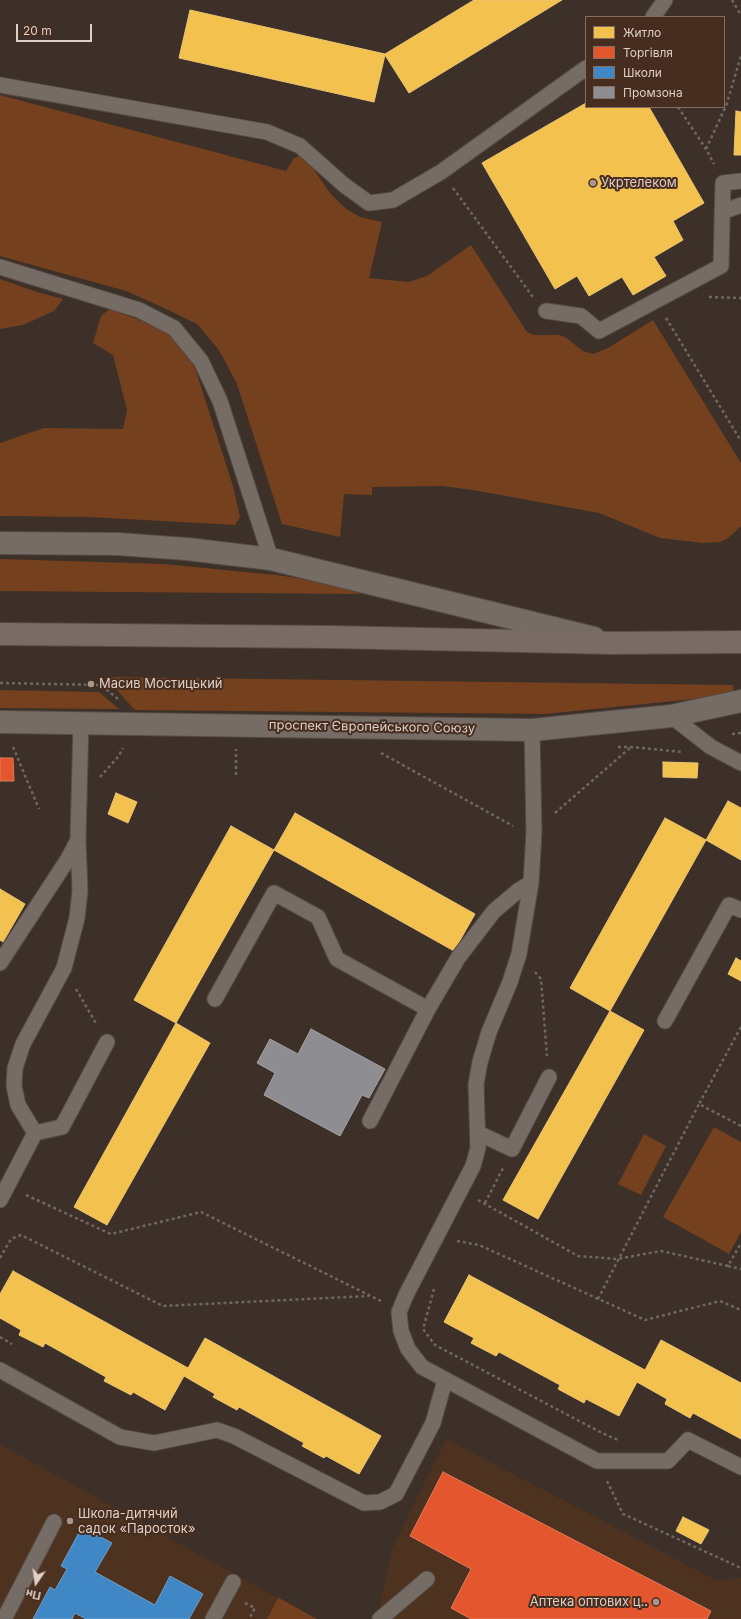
<!DOCTYPE html>
<html>
<head>
<meta charset="utf-8">
<style>
	body { margin:0 }
	#map { position:relative; width:741px; height:1619px; overflow:hidden; background:#3d3028; font-family:Inter,sans-serif }
	canvas { display:block }
	.legend { position:absolute; left:585px; top:16px; width:140px; height:92px; box-sizing:border-box; background:#462d1f; border:1px solid #836e62; margin:0; padding:5px 7px; list-style:none; font-size:12px; color:#dfcfc6 }
	.legend li { display:flex; align-items:center; gap:8px; height:20px }
	.legend b { width:20px; border:1px solid #836e62 }
	.north { position:absolute; left:16px; top:1563px; width:40px; height:40px; -webkit-text-stroke:3px #462d1f; paint-order:stroke; rotate:193deg; font-size:11px; font-weight:700; line-height:16px; text-align:center; color:#dfcfc6 }
	.north::after { content:''; display:block; margin:auto; width:14px; height:18px; background:#dfcfc6; clip-path:polygon(50% 0,100% 100%,50% 72%,0 100%) }
	.scale { position:absolute; left:16px; top:24px; width:76px; height:18px; box-sizing:border-box; border:2px solid #dfcfc6; border-top:0; padding-left:5px; font-size:12px; line-height:14px; white-space:nowrap; color:#dfcfc6; -webkit-text-stroke:3px #462d1f; paint-order:stroke }
</style>
</head>
<body>
<div id="map">
<canvas width="741" height="1619"></canvas>
<ul class="legend">
<li><b style="height:11px;background:#f2c14e"></b>Житло</li>
<li><b style="height:11px;background:#e4572e"></b>Торгівля</li>
<li><b style="height:11px;background:#3f88c5"></b>Школи</li>
<li><b style="height:11px;background:#8d8d92"></b>Промзона</li>
</ul>
<div class="north">Пн</div>
<div class="scale">20 m</div>
</div>
<script>
const ctx = document.querySelector('canvas').getContext('2d');
ctx.lineJoin = 'round';
function fill(path, color) {
  ctx.fillStyle = color;
  ctx.fill(path, 'evenodd');
}
function shape(rows) {
  const path = new Path2D();
  for (const r of rows) {
    path.moveTo(r[0], r[1]);
    for (let i = 2; i < r.length; i += 2) path.lineTo(r[i], r[i + 1]);
  }
  return path;
}
function trace(path, color, width, dash) {
  ctx.strokeStyle = color;
  ctx.lineWidth = width;
  ctx.lineCap = dash ? 'butt' : 'round';
  ctx.setLineDash(dash || []);
  ctx.stroke(path);
}
function label(font, color, halo, rows, align = 'center') {
  ctx.font = font + ' Inter,sans-serif';
  ctx.lineWidth = 4;
  ctx.setLineDash([]);
  ctx.textBaseline = 'middle';
  ctx.strokeStyle = halo;
  ctx.fillStyle = color;
  for (const [text, x, y, turn = 0] of rows) {
    ctx.save();
    ctx.translate(x, y);
    ctx.rotate((+turn || 0) * Math.PI / 180);
    ctx.textAlign = isNaN(turn) ? turn : align;
    if (halo) ctx.strokeText(text, 0, 0);
    ctx.fillText(text, 0, 0);
    ctx.restore();
  }
}
fill(shape([
	[446,1439,716,1580,741,1578,741,1619,377,1619,392,1549],
	[0,1444,278,1598,267,1619,0,1619]
]), '#4d3220');
fill(shape([
	[0,95,286,171,294,158,301,155,310,164,330,193,346,209,360,217,382,222,369,278,409,282,427,276,471,245,527,332,533,335,559,335,565,337,583,351,593,354,608,348,653,320,741,463,741,526,727,539,720,542,703,543,669,539,660,538,599,513,473,490,442,486,372,487,372,495,344,494,340,537,282,524,237,384,219,350,197,324,160,306,126,291,0,256],
	[0,279,37,292,63,299,54,311,23,325,0,329],
	[110,309,145,322,174,336,195,368,233,486,240,517,235,525,89,517,0,516,0,443,44,428,123,429,127,410,113,355,93,343,101,316],
	[0,559,164,564,276,575,341,584,360,594,0,591],
	[105,677,733,685,733,695,545,714,135,710],
	[0,690,99,692,119,709,0,708],
	[714,1127,741,1142,741,1232,729,1254,663,1217],
	[644,1134,666,1146,641,1195,618,1184],
	[278,1598,279,1598,317,1619,267,1619]
]), '#74401d');
const homes = shape([
	[474,0,562,0,409,93,385,55,374,102,179,58,190,10,385,54,474,0],
	[586,103,586,107,649,107,704,203,673,221,683,240,654,257,666,276,633,295,622,277,589,296,577,276,555,289,482,163,586,103],
	[736,111,741,112,741,155,734,155,736,111],
	[663,762,698,763,697,778,663,777,663,762],
	[116,793,137,802,128,823,108,814,116,793],
	[728,801,741,808,741,860,706,840,728,801],
	[295,813,475,914,454,951,274,850,295,813],
	[665,818,706,840,610,1011,570,988,665,818],
	[231,826,274,850,176,1023,134,1000,231,826],
	[0,889,25,904,3,942,0,940,0,889],
	[736,958,741,961,741,981,728,974,736,958],
	[610,1011,644,1030,538,1219,503,1200,610,1011],
	[176,1023,210,1043,107,1225,74,1207,176,1023],
	[13,1271,188,1368,205,1338,381,1436,359,1474,326,1456,324,1458,302,1446,304,1443,239,1407,237,1410,213,1397,215,1394,184,1376,165,1410,133,1392,131,1395,104,1381,106,1377,45,1343,43,1347,19,1335,21,1330,0,1318,0,1294,13,1271],
	[469,1275,645,1370,661,1340,741,1383,741,1439,693,1413,690,1418,665,1404,667,1399,637,1382,619,1416,586,1399,584,1403,558,1389,560,1385,499,1352,496,1356,471,1343,474,1338,444,1322,469,1275],
	[683,1517,709,1530,701,1544,676,1531,683,1517]
]);
fill(homes, '#f2c14e');
trace(homes, '#ecc572', 1);
const shops = shape([
	[0,758,13,758,14,781,0,781,0,758],
	[443,1472,711,1611,707,1619,471,1619,451,1608,471,1569,410,1536,443,1472]
]);
fill(shops, '#e4572e');
trace(shops, '#e27b5c', 1);
const schools = shape([
	[82,1527,112,1543,95,1572,155,1605,170,1576,203,1594,189,1619,86,1619,75,1613,72,1619,33,1619,50,1587,55,1590,67,1569,61,1566,82,1527]
]);
fill(schools, '#3f88c5');
trace(schools, '#6f9dc5', 1);
const industry = shape([
	[311,1029,385,1069,369,1098,362,1095,340,1136,264,1095,275,1073,257,1063,270,1039,298,1054,311,1029]
]);
fill(industry, '#8d8d92');
trace(industry, '#a6a1a2', 1);
const service = shape([
	[653,17,665,0],
	[0,85,267,132,300,146,344,185,369,203,393,200,441,172,586,68],
	[722,212,741,205],
	[0,267,139,310,174,328,201,361,220,401,271,559],
	[546,311,581,316,599,331,721,266,723,183,741,181],
	[671,716,711,747,741,763],
	[532,730,534,832,531,883,519,954,510,982,489,1032,480,1062,476,1084,478,1148,473,1166,406,1295,399,1312,401,1331,408,1349,422,1367,597,1461,668,1461,688,1440,741,1467],
	[0,963,68,859,78,840],
	[215,999,274,893,318,917,337,959,428,1009,458,958,494,911,519,890,531,883],
	[665,1021,729,905,741,910],
	[370,1121,428,1009],
	[35,1133,62,1127,107,1042],
	[478,1133,512,1149,549,1077],
	[0,1200,35,1133,18,1105,14,1086,15,1068,23,1044,64,968,77,918,80,891,78,839,81,722],
	[0,1370,120,1437,154,1443,217,1430,234,1436,364,1503,380,1502,396,1494,433,1423,445,1380],
	[4,1619,54,1522],
	[213,1619,233,1582],
	[380,1619,427,1579]
]);
const minor = shape([
	[0,543,118,544,187,549,271,559,594,638],
	[0,722,532,730,671,716,741,701]
]);
const secondary = shape([
	[0,634,331,637,613,643,741,642]
]);
trace(service, '#574c45', 17);
trace(minor, '#574c45', 24);
trace(secondary, '#574c45', 24);
trace(shape([
	[732,0,741,15],
	[678,107,706,149,714,164],
	[706,149,726,106,741,56],
	[453,188,533,297],
	[709,297,741,298],
	[666,318,741,441],
	[0,683,101,685,118,699],
	[732,734,741,733],
	[13,747,39,809],
	[618,747,631,747,683,752],
	[381,753,513,826],
	[236,775,236,749],
	[100,777,118,757,123,748],
	[555,813,631,747],
	[535,972,541,979,547,1056],
	[76,989,97,1025],
	[741,1027,699,1104,741,1126],
	[26,1195,111,1234,201,1212,381,1301],
	[478,1200,578,1256,617,1259,661,1251,728,1266,741,1243],
	[485,1203,503,1168],
	[457,1241,479,1245,645,1320,720,1301,741,1310],
	[0,1258,11,1239,21,1235,163,1306,369,1296],
	[728,1266,741,1269],
	[434,1289,423,1329,435,1345,602,1433,618,1440],
	[598,1299,699,1104],
	[0,1337,12,1344],
	[607,1481,623,1514,741,1568],
	[245,1603,255,1608,249,1619]
]), '#706761', 2.5, [3, 3]);
trace(service, '#766c66', 15);
trace(minor, '#766c66', 22);
trace(secondary, '#796c64', 22);
for (const [x, y, r, color] of [
	[593,183,4,"#a6978f"],
	[91,684,4,"#a6978f"],
	[70,1521,4,"#a6978f"],
	[656,1602,4,"#a6978f"]
]) {
  const dot = new Path2D();
  dot.arc(x, y, r, 0, 2 * Math.PI);
  ctx.fillStyle = color;
  ctx.fill(dot);
  trace(dot, '#462d1f', 1.5);
}
label('13px', '#dfcfc6', '#462d1f', [
	["Укртелеком",601,183],
	["Масив Мостицький",99,684],
	["Школа-дитячий",78,1514],
	["садок «Паросток»",78,1529],
	["Аптека оптових ц‥",648,1602,"right"]
], 'left');
label('13px', '#dfcfc6', '#462d1f', [
	["проспект Європейського Союзу",372,727,1]
]);
</script>
</body>
</html>
